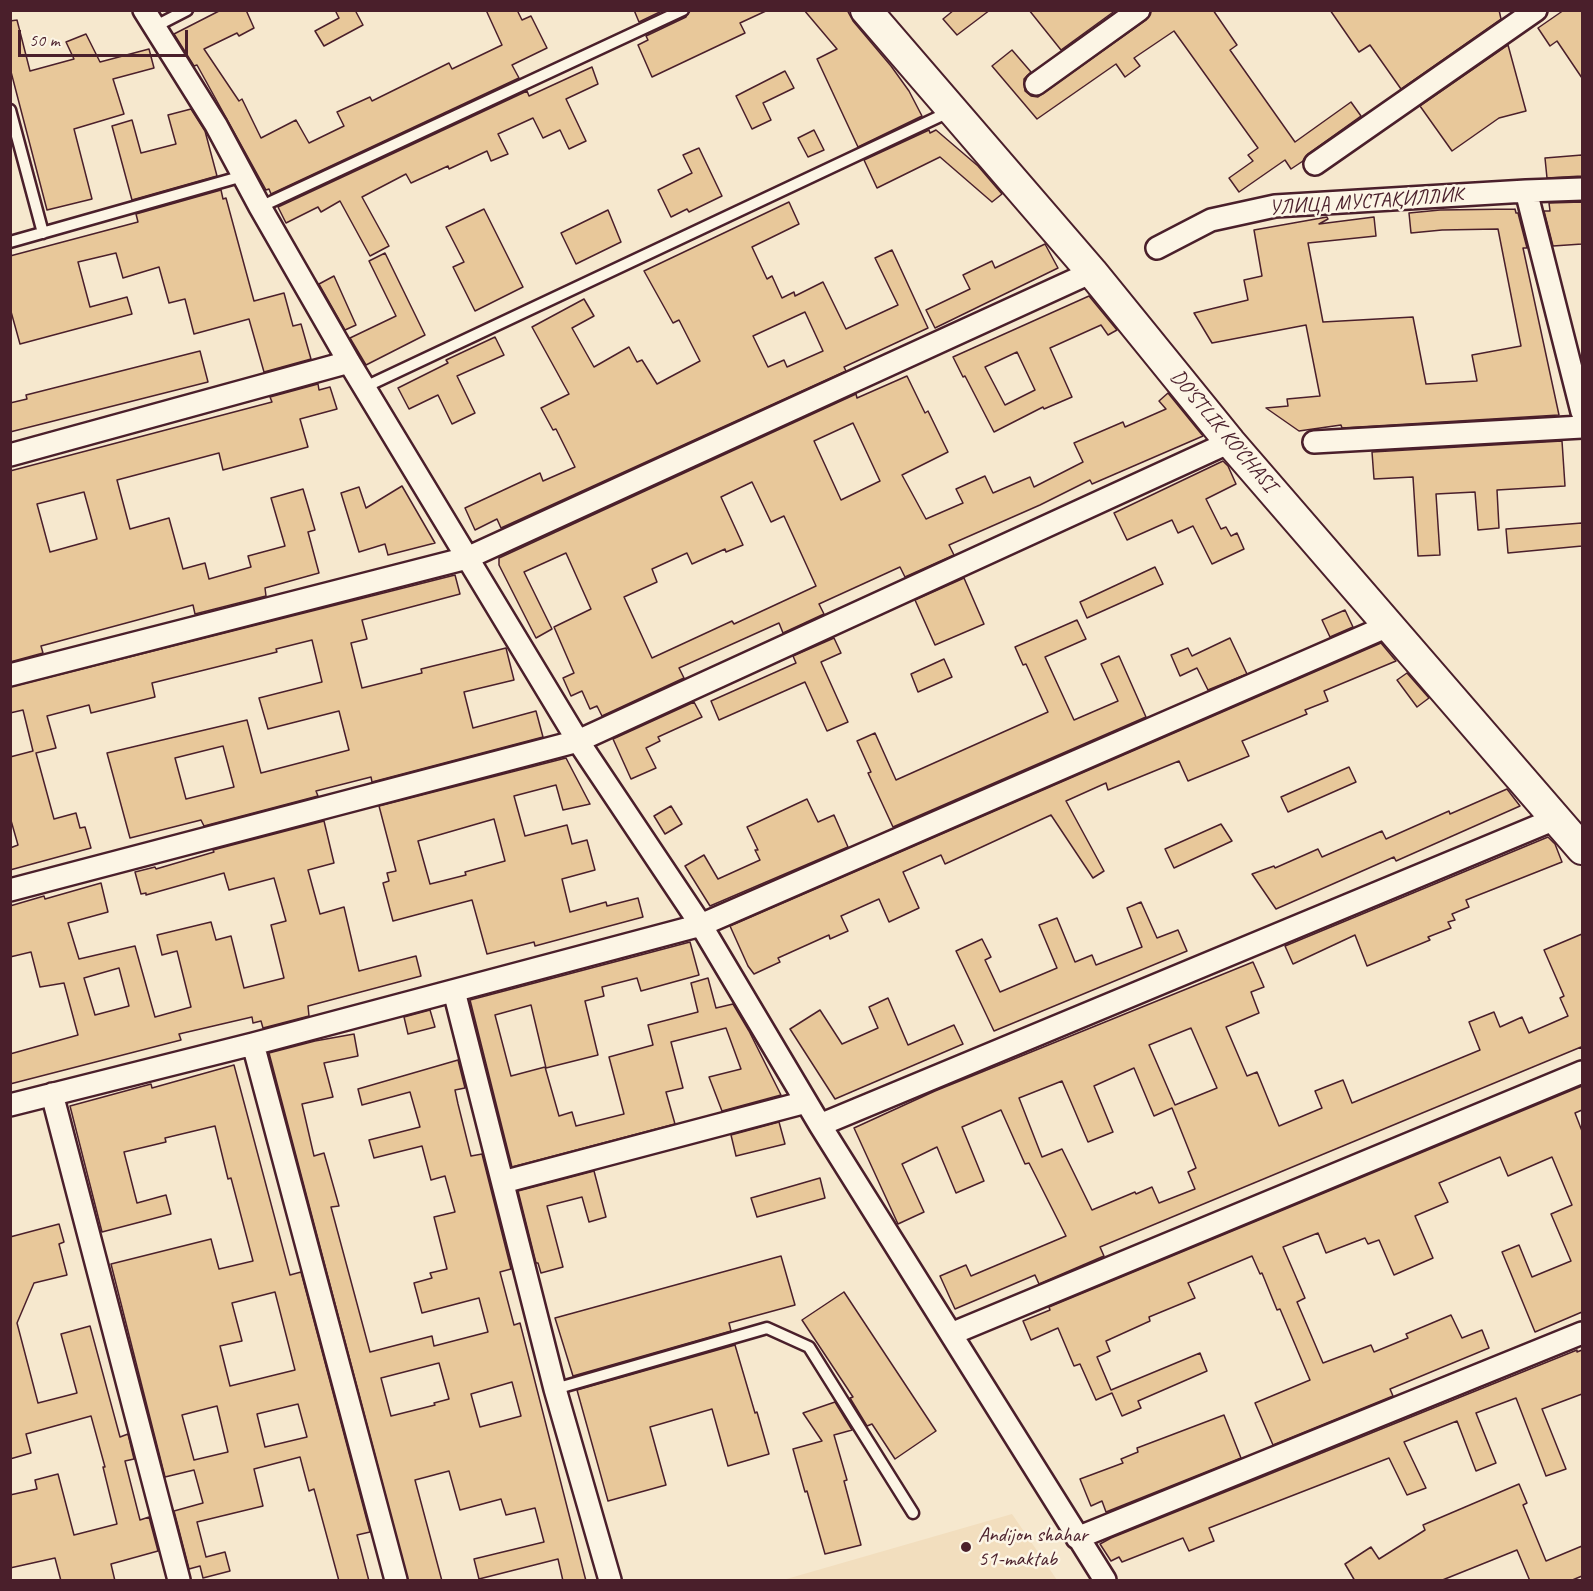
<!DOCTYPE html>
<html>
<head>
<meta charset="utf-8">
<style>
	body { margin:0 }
	#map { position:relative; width:1593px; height:1591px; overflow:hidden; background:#f6e8ce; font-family:Caveat,sans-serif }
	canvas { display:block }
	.frame { position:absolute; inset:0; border:12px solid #4a1f2b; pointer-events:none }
	.scale { position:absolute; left:18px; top:30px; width:170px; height:27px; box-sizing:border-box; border:3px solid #4a1f2b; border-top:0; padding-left:8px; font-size:18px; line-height:21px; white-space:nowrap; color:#4a1f2b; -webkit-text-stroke:4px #fcf5e5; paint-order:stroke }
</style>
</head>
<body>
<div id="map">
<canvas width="1593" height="1591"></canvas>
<div class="frame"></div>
<div class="scale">50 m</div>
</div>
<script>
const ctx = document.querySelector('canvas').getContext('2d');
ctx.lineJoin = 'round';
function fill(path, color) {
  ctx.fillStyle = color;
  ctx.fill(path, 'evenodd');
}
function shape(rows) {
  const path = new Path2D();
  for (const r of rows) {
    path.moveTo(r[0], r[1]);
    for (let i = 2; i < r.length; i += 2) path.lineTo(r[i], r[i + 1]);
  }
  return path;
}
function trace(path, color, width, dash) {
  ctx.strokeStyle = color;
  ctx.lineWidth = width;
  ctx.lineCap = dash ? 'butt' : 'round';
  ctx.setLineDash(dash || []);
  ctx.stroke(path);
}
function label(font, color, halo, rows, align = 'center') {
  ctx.font = font + ' Caveat,sans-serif';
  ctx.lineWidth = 5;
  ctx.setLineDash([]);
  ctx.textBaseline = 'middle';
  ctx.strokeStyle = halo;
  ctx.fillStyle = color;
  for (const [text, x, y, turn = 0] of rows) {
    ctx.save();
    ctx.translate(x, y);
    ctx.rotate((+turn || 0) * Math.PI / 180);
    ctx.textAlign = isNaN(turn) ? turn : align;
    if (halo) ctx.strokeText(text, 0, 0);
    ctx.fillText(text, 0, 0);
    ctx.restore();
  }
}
fill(shape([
	[1012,1514,1057,1580,783,1580]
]), '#f2debe');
const building = shape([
	[221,10,246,10,254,28,239,36,237,33,204,49,239,101,242,99,261,138,296,120,309,143,344,126,337,112,370,97,372,101,449,63,452,69,502,45,486,10,517,10,522,20,531,16,547,48,512,65,519,78,271,194,269,189,266,190,197,65,194,66,174,34,221,10],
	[335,10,355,10,363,25,324,46,315,31,339,18,335,10],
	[634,10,664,10,639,22,634,10],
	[690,10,768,10,740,23,745,33,652,77,638,45,648,40,646,36,686,17,690,10],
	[804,10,847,10,853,21,891,66,909,91,922,116,858,147,817,59,837,49,804,10],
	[954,10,990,10,957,35,943,19,954,10],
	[1029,10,1116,10,1061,50,1029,10],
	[1151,10,1213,10,1237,45,1230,50,1295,142,1351,102,1361,116,1308,154,1303,161,1291,169,1285,160,1239,192,1229,178,1253,161,1248,155,1258,148,1174,31,1134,58,1140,66,1125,77,1116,64,1037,119,992,66,1012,50,1031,72,1024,79,1025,91,1031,96,1038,97,1146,20,1151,10],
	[1330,10,1499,10,1501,19,1401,89,1370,45,1359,52,1330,10],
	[1564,10,1582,10,1582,78,1557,41,1550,46,1538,28,1564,10],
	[17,20,30,71,74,59,66,42,86,34,100,62,149,49,154,68,113,79,124,114,74,129,92,199,47,210,10,68,10,21,17,20],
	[1508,45,1526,111,1499,118,1452,151,1420,106,1508,45],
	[592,67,598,84,566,99,586,141,569,149,560,130,543,138,533,118,498,134,508,154,491,161,487,151,449,169,448,166,411,183,406,174,362,197,389,246,370,256,340,201,321,212,318,207,286,223,278,207,527,91,529,96,592,67],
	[785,71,794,88,763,103,771,120,752,129,736,96,785,71],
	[191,109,205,131,217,176,132,200,112,126,132,120,141,153,176,144,168,115,191,109],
	[814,130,824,150,808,157,798,138,814,130],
	[929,130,930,133,936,130,978,166,1002,194,992,202,940,157,877,188,864,160,929,130],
	[699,148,722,196,689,212,687,209,671,217,658,190,692,173,683,155,699,148],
	[1582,155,1582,176,1547,178,1545,158,1582,155],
	[221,190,223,199,226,198,254,301,284,293,293,326,301,324,311,359,264,372,249,319,194,334,185,299,169,303,159,267,123,278,116,253,78,262,90,307,127,297,132,314,20,344,10,308,10,256,138,222,136,214,221,190],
	[789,202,799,224,752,247,767,279,772,276,782,298,794,292,795,296,823,282,846,329,898,305,875,258,892,250,928,328,844,367,846,371,501,528,497,519,475,530,465,508,540,473,543,481,575,467,556,429,553,430,541,408,569,394,532,327,584,299,594,316,572,328,594,367,629,347,637,362,642,360,657,384,700,361,679,320,673,323,644,271,789,202],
	[805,312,823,351,787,367,784,360,768,367,753,336,805,312],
	[1582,202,1582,244,1553,246,1544,211,1550,211,1549,203,1582,202],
	[484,209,523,287,475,311,453,267,464,262,446,227,484,209],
	[1515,209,1516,213,1518,213,1527,248,1523,248,1559,415,1342,428,1341,425,1299,431,1266,408,1288,406,1287,399,1320,396,1306,325,1212,343,1194,313,1248,300,1244,280,1262,276,1254,230,1327,217,1328,219,1319,224,1374,217,1376,236,1308,243,1323,322,1413,317,1426,384,1477,381,1472,355,1521,346,1498,229,1442,230,1411,233,1409,213,1440,210,1515,209],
	[608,210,621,242,576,264,561,233,608,210],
	[1045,244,1058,268,935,328,926,310,970,289,963,275,992,261,995,268,1045,244],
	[385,253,425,335,366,365,350,338,396,316,369,261,385,253],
	[334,276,356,325,345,330,319,284,334,276],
	[1089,296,1117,330,1108,335,1101,325,1050,348,1072,397,1044,409,1043,407,994,432,965,376,963,377,953,357,1089,296],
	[1017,352,1035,390,1005,405,985,367,1017,352],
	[495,337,504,355,457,376,475,413,452,424,438,395,409,409,398,388,448,363,446,360,495,337],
	[200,351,208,382,10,432,10,403,27,399,26,395,200,351],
	[907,376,925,413,928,411,948,452,902,475,926,519,963,503,956,489,985,476,993,493,1030,477,1034,487,1083,462,1074,443,1123,422,1125,427,1166,409,1159,401,1168,393,1203,436,1092,484,1090,480,1040,505,949,545,954,555,905,577,900,567,819,604,824,614,783,633,779,623,679,668,684,678,602,716,597,706,590,709,582,691,571,696,563,678,574,673,554,627,591,609,566,553,524,572,552,629,536,638,499,565,499,558,856,394,857,398,907,376],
	[853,423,880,481,841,500,814,441,853,423],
	[752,482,771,522,784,516,816,586,734,624,732,621,652,658,624,597,657,582,652,569,687,553,692,564,725,549,726,552,743,545,721,497,752,482],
	[318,384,319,390,330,387,337,409,300,419,308,447,223,470,219,453,117,480,130,529,169,518,183,569,205,563,209,579,251,567,248,556,285,546,271,498,303,489,315,530,308,532,319,573,265,588,266,596,195,614,193,605,41,646,43,653,10,662,10,471,272,402,270,397,318,384],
	[84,492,97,539,50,552,37,504,84,492],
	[1562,441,1565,486,1497,490,1499,528,1478,530,1475,492,1436,494,1440,555,1418,556,1413,477,1374,479,1372,452,1562,441],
	[1223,461,1228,466,1236,484,1206,499,1221,529,1226,527,1231,536,1237,533,1244,549,1212,564,1193,526,1178,533,1172,520,1127,540,1114,513,1223,461],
	[402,486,435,543,388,555,385,544,359,552,341,493,359,487,366,508,402,486],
	[1582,523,1582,546,1508,553,1506,529,1582,523],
	[1155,567,1163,584,1087,618,1080,602,1155,567],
	[455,575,460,594,362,620,367,639,351,643,362,688,422,673,421,669,506,648,514,680,464,692,473,728,536,711,543,737,372,782,371,777,316,791,318,796,204,826,201,820,130,838,107,753,247,720,261,773,349,750,339,711,268,729,259,698,322,682,312,640,276,649,277,652,152,683,155,697,91,713,89,705,47,716,56,748,36,753,54,819,76,813,80,828,85,827,91,848,10,870,10,848,18,845,10,817,10,757,33,751,23,710,10,713,10,687,455,575],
	[223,746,234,787,186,799,175,758,223,746],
	[964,578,984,624,935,645,915,600,964,578],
	[1345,610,1353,627,1330,637,1322,620,1345,610],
	[1077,620,1086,639,1045,657,1074,720,1118,701,1101,664,1119,656,1146,717,893,827,868,773,871,772,857,741,875,733,896,780,1048,712,1026,664,1023,665,1015,647,1077,620],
	[834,638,841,653,821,662,848,722,827,731,805,682,719,720,711,701,796,663,793,656,834,638],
	[1230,638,1247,674,1208,690,1197,668,1180,676,1171,655,1188,648,1192,656,1230,638],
	[1381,643,1396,661,1324,691,1328,701,1305,710,1307,714,1242,741,1249,756,1188,781,1179,761,1108,790,1106,783,1066,801,1104,871,1093,878,1051,815,945,864,941,855,903,872,919,908,889,922,879,899,841,916,848,931,830,939,829,935,778,958,780,962,754,974,748,966,730,926,1381,643],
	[944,659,952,677,918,692,911,674,944,659],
	[1407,673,1429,698,1417,707,1397,680,1407,673],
	[694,702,702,717,658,737,660,741,646,748,656,768,631,779,613,739,694,702],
	[566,758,590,804,563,810,556,785,514,796,525,836,567,825,572,844,587,840,595,870,562,879,570,912,606,902,607,906,638,898,643,917,535,946,534,942,487,954,472,900,393,921,383,883,389,881,387,873,396,871,379,806,566,758],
	[494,819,505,861,465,872,466,875,430,884,418,841,494,819],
	[1349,767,1356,782,1288,812,1281,797,1349,767],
	[1507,789,1520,806,1396,861,1394,857,1276,909,1252,874,1274,866,1275,868,1318,849,1322,857,1382,831,1386,839,1449,811,1450,814,1507,789],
	[807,799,818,822,834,815,848,847,710,906,685,866,704,855,718,879,760,860,755,850,758,850,747,827,807,799],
	[671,806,682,824,665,834,654,816,671,806],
	[324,821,334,863,308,870,320,914,344,907,359,971,416,956,421,976,308,1006,309,1016,263,1028,261,1021,253,1023,252,1017,179,1034,181,1040,10,1084,10,1054,78,1035,64,983,40,987,31,952,10,957,10,906,44,896,45,899,101,883,108,912,68,923,79,959,135,946,155,1017,191,1007,177,951,162,955,157,935,211,922,216,940,231,936,244,988,284,978,271,925,286,921,274,878,229,890,224,873,146,895,146,893,141,894,135,872,155,867,156,869,214,852,213,850,324,821],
	[119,968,129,1006,95,1015,84,978,119,968],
	[1221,824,1232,841,1174,868,1165,849,1221,824],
	[1548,837,1555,844,1562,862,1466,900,1469,907,1452,914,1455,920,1448,922,1451,928,1428,937,1430,940,1367,966,1355,935,1293,964,1285,946,1548,837],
	[1141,902,1157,938,1178,930,1187,951,994,1031,956,951,982,939,991,957,985,960,1000,992,1057,968,1039,925,1057,918,1075,962,1092,955,1096,965,1142,947,1127,908,1141,902],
	[1582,934,1582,1050,1581,1047,1100,1247,1104,1256,1039,1284,1035,1275,955,1309,940,1276,966,1265,971,1276,1066,1236,1029,1163,1025,1164,1001,1110,962,1127,984,1181,956,1193,937,1147,902,1164,924,1212,898,1224,854,1128,935,1091,1253,962,1264,987,1251,992,1259,1013,1226,1027,1247,1076,1257,1072,1279,1126,1322,1108,1315,1091,1343,1080,1352,1103,1480,1050,1469,1022,1494,1012,1500,1027,1522,1017,1529,1033,1568,1016,1560,998,1564,996,1544,950,1582,934],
	[1191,1028,1217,1088,1175,1105,1149,1045,1191,1028],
	[1134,1068,1154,1116,1172,1108,1196,1168,1188,1172,1195,1189,1159,1203,1152,1187,1136,1194,1135,1192,1092,1210,1062,1149,1042,1157,1019,1098,1062,1081,1088,1142,1113,1132,1094,1086,1134,1068],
	[690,942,699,975,641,991,637,978,602,987,604,996,585,1001,598,1055,546,1068,531,1005,495,1015,511,1076,545,1067,559,1116,572,1112,576,1126,624,1114,609,1057,653,1045,648,1025,698,1012,691,983,708,978,716,1008,733,1004,749,1031,781,1095,722,1111,709,1077,741,1069,726,1028,671,1042,683,1088,666,1092,675,1124,512,1167,470,1000,690,942],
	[888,998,908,1045,954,1025,963,1044,835,1099,790,1029,820,1010,842,1044,878,1028,869,1007,888,998],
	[430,1010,435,1027,408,1034,404,1017,430,1010],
	[354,1034,358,1056,324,1063,333,1097,302,1104,314,1156,324,1153,339,1206,331,1207,370,1352,432,1336,434,1346,488,1332,479,1298,422,1313,414,1283,432,1278,430,1273,447,1269,434,1217,455,1212,445,1176,431,1180,422,1146,374,1158,369,1140,420,1127,410,1092,362,1105,358,1089,458,1060,465,1088,455,1090,458,1104,471,1156,482,1154,511,1269,500,1272,514,1325,520,1323,586,1581,563,1581,558,1559,479,1579,474,1559,544,1542,535,1508,506,1515,501,1499,460,1510,449,1471,415,1480,442,1581,408,1581,269,1053,315,1041,354,1034],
	[439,1363,449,1399,434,1403,435,1405,391,1416,381,1378,439,1363],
	[512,1382,521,1416,480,1427,471,1394,512,1382],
	[234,1065,290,1275,301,1272,370,1532,357,1535,369,1581,339,1581,314,1489,309,1491,300,1457,254,1469,263,1506,197,1522,206,1557,225,1552,230,1571,203,1578,200,1566,189,1569,174,1511,203,1503,194,1470,165,1477,111,1264,211,1239,219,1269,253,1261,231,1178,228,1179,215,1126,165,1138,166,1142,124,1152,137,1203,166,1195,171,1214,102,1232,70,1106,151,1084,152,1088,234,1065],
	[275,1292,295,1370,230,1386,220,1346,242,1341,232,1303,275,1292],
	[298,1404,307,1437,265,1447,257,1414,298,1404],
	[217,1406,228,1452,194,1460,182,1415,217,1406],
	[1582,1086,1582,1110,1575,1113,1582,1131,1582,1312,1535,1332,1502,1252,1519,1245,1532,1277,1571,1261,1551,1214,1572,1205,1552,1157,1508,1176,1500,1157,1439,1183,1448,1202,1415,1216,1433,1258,1394,1275,1379,1240,1368,1244,1365,1238,1326,1253,1318,1233,1283,1247,1305,1298,1297,1302,1323,1363,1371,1345,1374,1352,1408,1338,1406,1334,1451,1315,1462,1338,1482,1330,1489,1348,1390,1389,1393,1396,1273,1445,1255,1403,1310,1380,1280,1309,1277,1310,1262,1273,1260,1274,1252,1256,1188,1283,1195,1298,1149,1317,1150,1321,1106,1341,1110,1351,1097,1357,1111,1390,1200,1353,1207,1371,1138,1401,1141,1408,1122,1416,1112,1393,1096,1400,1080,1364,1074,1366,1058,1328,1031,1340,1023,1321,1050,1310,1049,1307,1582,1086],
	[779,1122,785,1144,736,1156,731,1135,779,1122],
	[594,1171,606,1217,589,1222,582,1197,547,1206,563,1267,541,1273,538,1263,536,1263,518,1191,594,1171],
	[820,1178,825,1198,757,1217,751,1198,820,1178],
	[59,1224,64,1242,59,1244,67,1275,34,1283,17,1323,38,1403,77,1393,61,1334,90,1326,120,1437,128,1434,134,1459,125,1461,140,1520,149,1517,158,1551,111,1564,115,1581,61,1581,55,1558,10,1568,10,1495,37,1489,35,1480,58,1474,74,1535,117,1524,103,1467,105,1467,91,1416,26,1434,31,1453,10,1459,10,1237,59,1224],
	[781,1256,795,1305,729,1323,731,1331,573,1376,555,1318,781,1256],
	[844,1292,936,1431,895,1459,872,1424,867,1426,850,1398,853,1397,802,1320,844,1292],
	[735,1345,755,1413,757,1412,769,1454,728,1466,712,1409,650,1427,666,1485,608,1501,577,1390,735,1345],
	[1577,1350,1577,1352,1582,1350,1582,1394,1542,1409,1566,1469,1546,1476,1516,1398,1476,1413,1496,1463,1476,1471,1457,1421,1404,1442,1426,1488,1407,1495,1389,1458,1209,1528,1214,1541,1189,1551,1183,1538,1122,1562,1119,1557,1111,1561,1100,1544,1111,1538,1577,1350],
	[835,1402,852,1430,834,1435,847,1480,844,1481,861,1545,825,1554,807,1491,805,1492,793,1449,822,1441,803,1413,835,1402],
	[1224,1415,1241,1458,1106,1512,1102,1501,1091,1506,1080,1479,1123,1463,1121,1459,1138,1452,1137,1448,1224,1415],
	[1519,1484,1527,1503,1523,1505,1546,1561,1582,1546,1582,1576,1570,1581,1530,1581,1517,1550,1440,1581,1355,1581,1345,1564,1371,1547,1379,1559,1425,1530,1423,1525,1519,1484]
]);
fill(building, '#e8c89a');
trace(building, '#4a1f2b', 1.5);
const lane = shape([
	[154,27,187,10],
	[10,110,43,233],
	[260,207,683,10],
	[10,242,243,176],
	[365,387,951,111],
	[555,1389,767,1328,809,1347,913,1513]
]);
const street = shape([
	[144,10,216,125,260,207,349,362,578,741,701,925,820,1125,1105,1580],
	[1036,84,1139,10],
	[1315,164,1536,10],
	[1526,191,1582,412],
	[1157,248,1211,220,1275,206,1526,191,1582,189],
	[1314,442,1582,427],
	[10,455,349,362],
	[10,675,467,558,1092,272],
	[10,890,578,741,1230,442],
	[454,991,555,1389,610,1580],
	[253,1044,396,1580],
	[52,1094,179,1580],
	[10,1105,253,1044,701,925,1390,625],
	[820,1125,1555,819],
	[503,1182,806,1102],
	[951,1334,1582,1072],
	[1077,1538,1582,1333]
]);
const secondary = shape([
	[866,10,1092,272,1230,442,1582,849]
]);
trace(lane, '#4a1f2b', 15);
trace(street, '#4a1f2b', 26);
trace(secondary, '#4a1f2b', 34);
trace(lane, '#fcf5e5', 10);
trace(street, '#fcf5e5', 21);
trace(secondary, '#fcf5e5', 30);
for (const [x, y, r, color] of [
	[966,1547,6,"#4a1f2b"]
]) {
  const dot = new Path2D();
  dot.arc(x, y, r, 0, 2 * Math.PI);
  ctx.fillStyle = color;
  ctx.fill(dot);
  trace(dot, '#fcf5e5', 2);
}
label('21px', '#4a1f2b', '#fcf5e5', [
	["УЛИЦА МУСТАҚИЛЛИК",1366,202,-4],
	["DO'STLIK KO'CHASI",1223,431,50]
]);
label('21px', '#4a1f2b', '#fcf5e5', [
	["Andijon shahar",978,1535],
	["51-maktab",978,1559]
], 'left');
</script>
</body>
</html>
